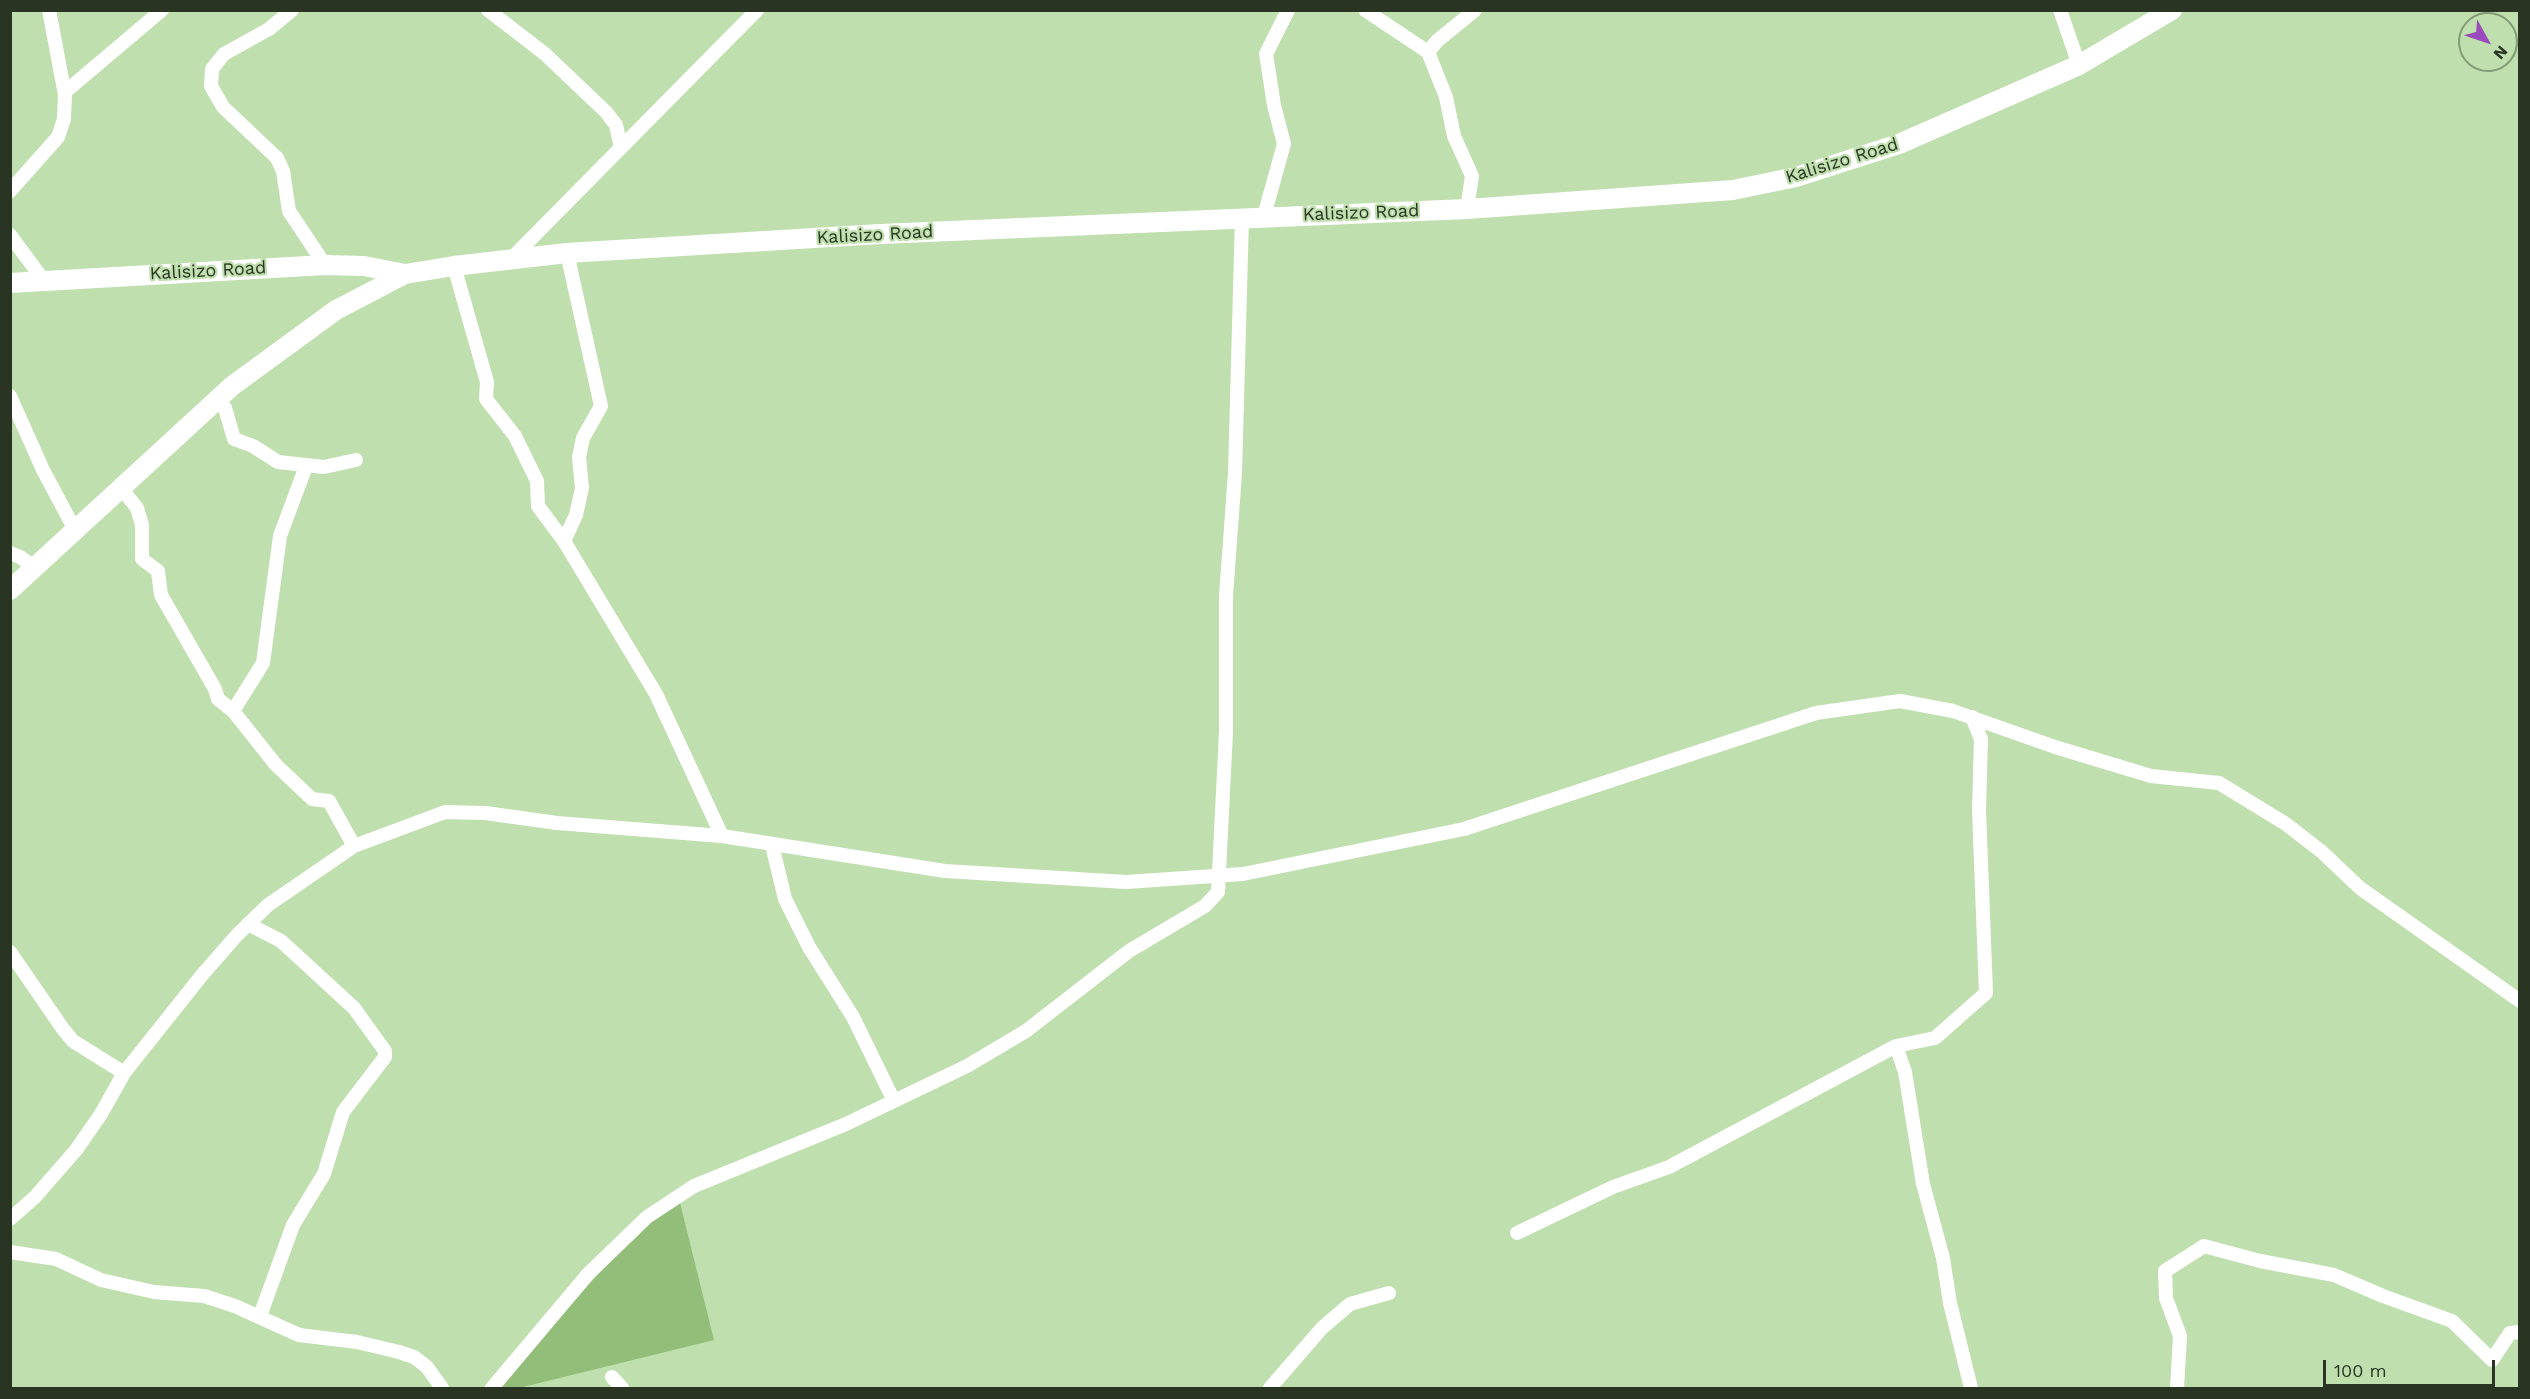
<!DOCTYPE html>
<html>
<head>
<meta charset="utf-8">
<style>
	body { margin:0 }
	#map { position:relative; width:2530px; height:1399px; overflow:hidden; background:#bfdfae; font-family:"Work Sans",sans-serif }
	canvas { display:block }
	.frame { position:absolute; inset:0; border:12px solid #293522; pointer-events:none }
	.north { position:absolute; left:2458px; top:12px; width:60px; height:60px; box-sizing:border-box; background:#bfdfae; border:2px solid #839b76; border-radius:50%; rotate:130deg; font-size:16px; font-weight:700; line-height:24px; text-align:center; color:#293522 }
	.north::after { content:''; display:block; margin:auto; width:21px; height:27px; background:#9a4bbc; clip-path:polygon(50% 0,100% 100%,50% 72%,0 100%) }
	.scale { position:absolute; left:2323px; top:1360px; width:172px; height:27px; box-sizing:border-box; border:3px solid #293522; border-top:0; padding-left:8px; font-size:18px; line-height:21px; white-space:nowrap; color:#293522; -webkit-text-stroke:4px #bfdfae; paint-order:stroke }
</style>
</head>
<body>
<div id="map">
<canvas width="2530" height="1399"></canvas>
<div class="frame"></div>
<div class="north">N</div>
<div class="scale">100 m</div>
</div>
<script>
const ctx = document.querySelector('canvas').getContext('2d');
ctx.lineJoin = 'round';
function fill(path, color) {
  ctx.fillStyle = color;
  ctx.fill(path, 'evenodd');
}
function shape(rows) {
  const path = new Path2D();
  for (const r of rows) {
    path.moveTo(r[0], r[1]);
    for (let i = 2; i < r.length; i += 2) path.lineTo(r[i], r[i + 1]);
  }
  return path;
}
function trace(path, color, width, dash) {
  ctx.strokeStyle = color;
  ctx.lineWidth = width;
  ctx.lineCap = dash ? 'butt' : 'round';
  ctx.setLineDash(dash || []);
  ctx.stroke(path);
}
function label(font, color, halo, rows, align = 'center') {
  ctx.font = font + ' "Work Sans",sans-serif';
  ctx.lineWidth = 4.5;
  ctx.setLineDash([]);
  ctx.textBaseline = 'middle';
  ctx.strokeStyle = halo;
  ctx.fillStyle = color;
  for (const [text, x, y, turn = 0] of rows) {
    ctx.save();
    ctx.translate(x, y);
    ctx.rotate((+turn || 0) * Math.PI / 180);
    ctx.textAlign = isNaN(turn) ? turn : align;
    if (halo) ctx.strokeText(text, 0, 0);
    ctx.fillText(text, 0, 0);
    ctx.restore();
  }
}
fill(shape([
	[680,1203,714,1340,519,1388,497,1388,622,1247,652,1219]
]), '#93be79');
trace(shape([
	[292,10,269,29,224,54,212,69,211,86,223,107,277,158,283,171,289,211,325,265],
	[488,10,545,54,606,112,616,125,621,148],
	[1365,10,1428,52],
	[2060,10,2079,65],
	[65,92,162,10],
	[10,191,58,137,64,119,65,95,49,10],
	[1467,209,1472,176,1454,136,1446,97,1428,52,1437,41,1475,10],
	[1264,216,1284,144,1274,105,1266,54,1288,10],
	[10,235,44,281],
	[567,253,601,406,583,438,579,457,582,488,576,515,564,541,656,694,722,836],
	[512,258,757,10],
	[454,266,487,382,486,399,515,436,537,481,538,506,564,541],
	[10,396,43,470,75,530],
	[217,401,225,408,234,439,253,446,278,462,324,467,356,460],
	[121,488,137,508,142,525,142,559,158,571,161,595,215,689,218,699,233,711,276,765,312,799,329,801,354,846],
	[10,553,20,557,34,567],
	[233,711,263,663,280,536,306,466],
	[772,845,785,899,809,947,853,1017,894,1101],
	[248,924,281,941,354,1008,385,1051,385,1057,343,1112,324,1174,293,1225,260,1316],
	[10,952,63,1029,73,1041,124,1073],
	[1896,1046,1905,1072,1923,1184,1943,1258,1950,1303,1971,1388],
	[10,1219,35,1197,76,1150,101,1114,124,1073,202,975,237,935,268,905,354,846,445,812,485,813,557,823,722,836,945,871,1126,882,1243,874,1464,829,1816,713,1900,701,1953,711,2055,747,2151,776,2219,783,2286,824,2322,852,2360,888,2520,1001],
	[1517,1233,1613,1187,1669,1167,1896,1046,1935,1038,1986,993,1979,810,1981,739,1972,717],
	[10,1252,56,1259,101,1280,154,1292,204,1296,235,1306,299,1335,357,1342,399,1352,414,1357,427,1367,442,1388],
	[612,1377,622,1388],
	[492,1388,588,1274,647,1217,694,1186,846,1124,967,1066,1026,1031,1129,951,1205,906,1218,892,1226,732,1226,596,1235,473,1242,217],
	[1270,1388,1322,1328,1350,1304,1389,1293],
	[2177,1388,2180,1336,2166,1298,2165,1271,2204,1246,2260,1261,2334,1275,2383,1296,2452,1321,2492,1360,2510,1333,2520,1332]
]), '#fff', 14);
trace(shape([
	[10,283,325,265,364,266,405,274],
	[10,590,232,386,336,310,405,274,454,266,567,253,880,234,1467,209,1733,190,1796,177,1899,144,2079,65,2172,10]
]), '#fff', 20);
label('18px', '#293522', '#bfdfae', [
	["Kalisizo Road",1842,161,-17],
	["Kalisizo Road",1361,213,-2],
	["Kalisizo Road",875,235,-3],
	["Kalisizo Road",208,271,-3]
]);
</script>
</body>
</html>
